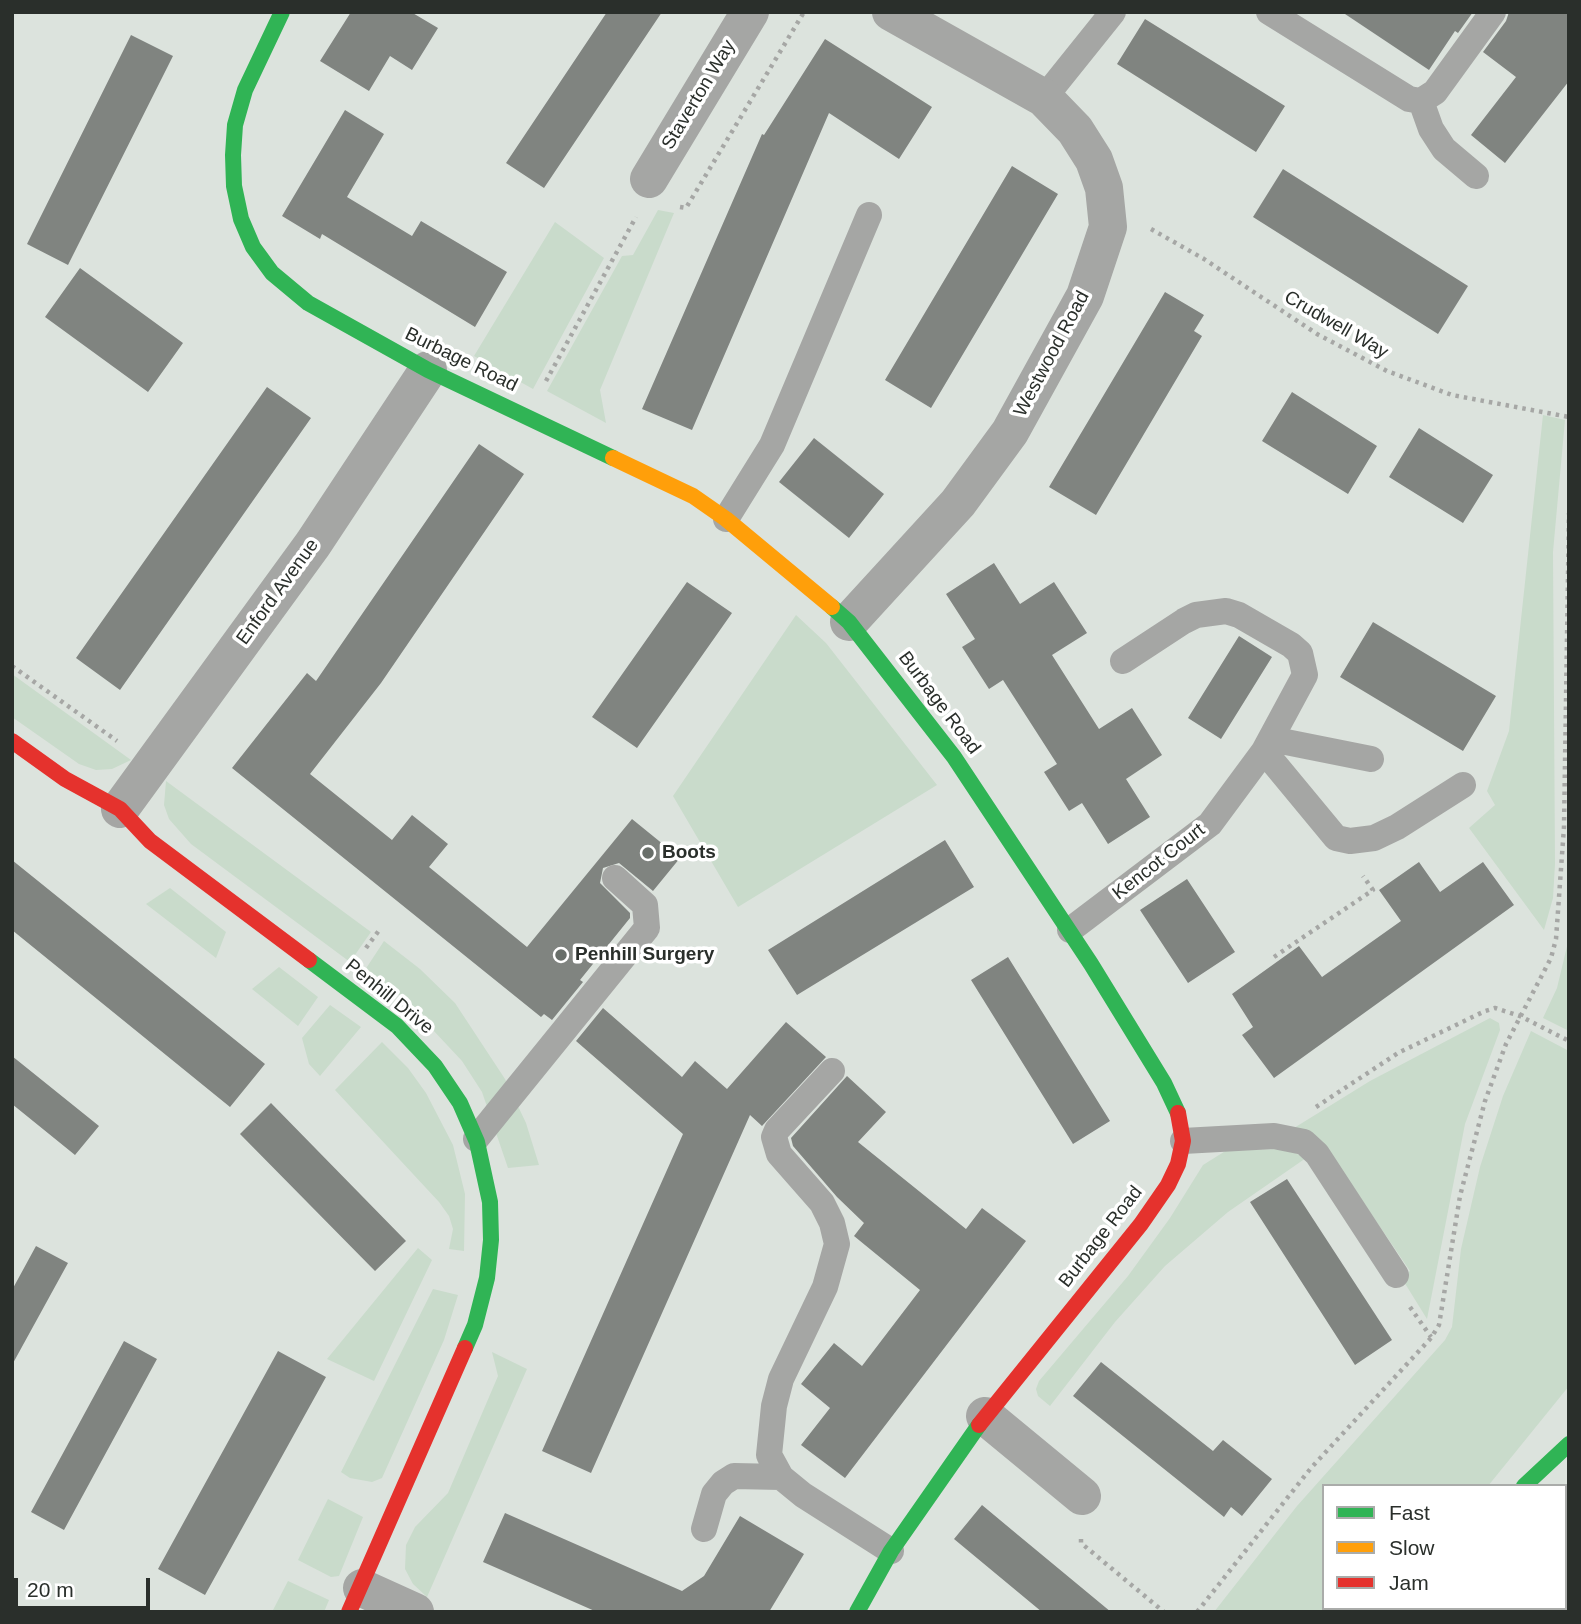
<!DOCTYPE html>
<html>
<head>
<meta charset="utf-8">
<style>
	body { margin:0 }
	#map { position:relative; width:1581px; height:1624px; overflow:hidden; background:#dce3dd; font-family:Arial,sans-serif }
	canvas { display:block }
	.frame { position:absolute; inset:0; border:14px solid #2a2f2b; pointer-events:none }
	.legend { position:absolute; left:1322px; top:1484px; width:245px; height:126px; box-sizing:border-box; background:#fff; border:2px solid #aaacaa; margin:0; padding:9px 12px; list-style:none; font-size:21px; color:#2a2f2b }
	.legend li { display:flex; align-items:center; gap:14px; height:35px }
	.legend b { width:35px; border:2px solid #aaacaa }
	.scale { position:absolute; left:14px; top:1578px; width:136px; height:32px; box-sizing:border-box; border:4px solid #2a2f2b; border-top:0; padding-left:9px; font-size:21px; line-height:24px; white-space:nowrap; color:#2a2f2b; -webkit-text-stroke:5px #fff; paint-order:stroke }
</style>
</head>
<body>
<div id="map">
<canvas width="1581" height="1624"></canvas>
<div class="frame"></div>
<ul class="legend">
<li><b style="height:9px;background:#30b455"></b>Fast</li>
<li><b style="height:9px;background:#ff9f0a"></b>Slow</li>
<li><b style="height:9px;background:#e5322d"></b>Jam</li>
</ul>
<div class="scale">20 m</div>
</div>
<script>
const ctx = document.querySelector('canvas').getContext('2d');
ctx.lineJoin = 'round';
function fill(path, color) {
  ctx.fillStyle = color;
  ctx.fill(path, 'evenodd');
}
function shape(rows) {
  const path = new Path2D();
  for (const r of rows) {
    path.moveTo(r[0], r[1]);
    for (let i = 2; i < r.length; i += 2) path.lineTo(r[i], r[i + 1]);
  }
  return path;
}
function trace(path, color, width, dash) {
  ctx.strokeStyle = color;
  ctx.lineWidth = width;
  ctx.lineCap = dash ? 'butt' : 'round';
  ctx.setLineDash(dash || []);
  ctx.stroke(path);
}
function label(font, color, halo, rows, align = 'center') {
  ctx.font = font + ' Arial,sans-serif';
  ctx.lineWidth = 7;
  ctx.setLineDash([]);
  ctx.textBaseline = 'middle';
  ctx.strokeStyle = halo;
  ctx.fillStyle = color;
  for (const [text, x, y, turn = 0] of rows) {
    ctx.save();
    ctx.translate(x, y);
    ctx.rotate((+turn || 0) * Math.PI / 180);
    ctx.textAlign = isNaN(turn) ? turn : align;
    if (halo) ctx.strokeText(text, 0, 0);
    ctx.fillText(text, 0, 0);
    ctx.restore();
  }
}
fill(shape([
	[658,210,674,213,600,390,606,423,547,391,622,256,633,255],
	[555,222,604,258,533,389,474,356],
	[1543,415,1565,420,1553,552,1555,864,1553,898,1544,930,1469,828,1495,805,1487,791,1509,731],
	[796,615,826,643,937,785,738,907,673,796],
	[12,674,131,760,112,769,96,770,79,764,12,717],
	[166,781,371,932,350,962,191,844,169,819,164,805],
	[170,888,226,932,216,958,146,904],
	[1569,938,1569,1031,1543,1018,1557,988],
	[384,941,420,969,455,1003,505,1079,526,1123,539,1165,508,1168,482,1092,462,1061,403,998,365,970],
	[279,967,318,997,298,1026,252,989],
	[330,1005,361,1027,320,1076,309,1064,302,1038],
	[1490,1018,1499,1023,1500,1030,1465,1124,1427,1319,1401,1277,1410,1271,1336,1162,1294,1128,1370,1081],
	[1531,1031,1569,1051,1569,1386,1488,1486,1324,1486,1324,1608,1396,1608,1393,1612,1214,1612,1297,1506,1445,1340,1452,1327,1461,1249,1480,1167,1503,1096],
	[382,1042,408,1068,426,1093,453,1145,465,1194,464,1251,449,1249,453,1229,449,1216,439,1202,335,1090],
	[1287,1149,1306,1158,1228,1212,1165,1266,1115,1322,1050,1406,1038,1396,1036,1389,1039,1381,1128,1276,1170,1218,1203,1165,1227,1150],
	[418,1248,432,1260,374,1381,327,1359],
	[433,1289,458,1295,444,1340,382,1478,372,1482,350,1478,341,1472],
	[492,1352,527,1369,427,1597,413,1584,405,1569,406,1545,415,1527,448,1493,498,1376],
	[328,1499,363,1517,339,1576,331,1577,298,1560],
	[288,1581,329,1600,324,1612,272,1612]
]), '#c9dbcb');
fill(shape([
	[351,12,411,12,438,28,412,70,390,56,369,91,320,61],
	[607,12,662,12,544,188,506,163],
	[1342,12,1473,12,1458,33,1455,31,1429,70],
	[1509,12,1569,12,1569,81,1505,163,1471,135,1516,77,1483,52,1506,21],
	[1145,19,1285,106,1256,152,1117,64],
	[131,35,173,56,68,265,27,244],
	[825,39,932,107,899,159,829,113,692,430,642,409,762,134,764,135],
	[345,110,384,134,347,197,412,236,421,221,507,272,475,327,322,234,320,239,282,216],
	[1012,166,1058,194,931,408,885,380],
	[1283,169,1468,286,1438,334,1253,217],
	[80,268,183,343,148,392,45,317],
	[1165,292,1204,315,1194,331,1202,336,1096,515,1049,487],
	[267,387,311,418,120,690,76,658],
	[1292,392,1377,446,1348,494,1262,441],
	[1419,428,1493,475,1463,523,1389,477],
	[814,438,884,494,849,538,779,482],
	[479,444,524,474,381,683,310,774,392,840,412,815,448,844,429,867,527,947,632,819,680,858,653,891,619,863,603,868,600,883,630,913,630,918,580,980,583,982,552,1020,544,1014,541,1017,232,768,307,673,316,681],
	[994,563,1020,604,1054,582,1087,633,1052,655,1099,729,1132,708,1162,755,1126,779,1150,817,1108,844,1082,803,1069,811,1044,772,1057,764,1003,680,989,689,962,647,975,639,946,594],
	[687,582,732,613,637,748,592,717],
	[1373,622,1496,696,1463,751,1340,677],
	[1239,636,1272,657,1221,739,1188,718],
	[945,840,974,887,797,995,768,950],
	[12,860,265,1064,230,1107,12,930],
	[1419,862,1440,892,1483,862,1514,905,1274,1078,1242,1035,1253,1027,1232,994,1299,946,1322,977,1401,921,1379,890],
	[1187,879,1235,952,1188,983,1140,910],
	[1008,957,1110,1121,1073,1144,971,980],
	[603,1008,682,1077,695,1061,727,1089,786,1022,826,1057,762,1126,750,1115,591,1473,542,1451,683,1134,576,1041],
	[12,1056,99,1126,75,1155,12,1104],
	[847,1076,886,1112,858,1142,966,1229,982,1208,1026,1241,845,1478,801,1445,830,1408,801,1384,834,1343,862,1366,920,1290,854,1236,864,1223,837,1197,793,1146,791,1138],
	[271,1103,406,1241,375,1271,240,1134],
	[1287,1179,1392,1340,1355,1365,1250,1202],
	[36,1246,68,1263,12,1365,12,1290],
	[124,1341,157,1359,64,1530,31,1512],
	[278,1351,326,1377,205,1595,158,1569],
	[1101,1362,1213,1451,1223,1440,1272,1479,1242,1516,1231,1507,1224,1517,1073,1396],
	[982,1505,1018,1535,1111,1612,1042,1612,954,1539],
	[505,1513,682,1591,704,1576,740,1516,804,1554,769,1612,597,1612,483,1562]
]), '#808480');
trace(shape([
	[680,207,686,208,804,12],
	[1151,229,1204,259,1317,334,1387,371,1452,395,1569,417],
	[546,381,636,217],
	[12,666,117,741],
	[366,948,380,929],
	[1274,957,1373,890,1363,876],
	[1316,1107,1398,1053,1485,1011,1495,1008,1520,1016,1569,1041],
	[1410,1307,1431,1337],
	[1081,1539,1081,1543,1164,1612],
	[1197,1612,1311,1468,1431,1338,1439,1325,1460,1196,1485,1101,1506,1044,1551,958,1556,939,1564,827,1569,513]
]), '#a6a7a5', 4.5, [3.5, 5]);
trace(shape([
	[1269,12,1409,99,1421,101,1435,92,1493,12],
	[1044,98,1113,12],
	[1421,101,1431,129,1444,149,1476,176],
	[726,519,772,445,869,215],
	[1271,739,1371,759],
	[1264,751,1336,838,1350,841,1374,838,1397,827,1463,785],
	[1070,930,1210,824,1264,751,1305,675,1300,653,1291,645,1239,615,1226,611,1196,615,1184,621,1123,661],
	[832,1071,777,1130,774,1137,779,1154,822,1203,832,1223,837,1244,825,1287,781,1379,774,1406,769,1455,781,1477,803,1495,891,1551],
	[476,1139,647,928,645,905,615,878],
	[1183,1141,1274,1136,1304,1142,1317,1154,1396,1275],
	[704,1529,714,1494,723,1483,734,1476,781,1477]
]), '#a5a6a4', 26);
trace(shape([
	[649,179,750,12],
	[849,622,958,503,1010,432,1085,296,1108,227,1104,188,1094,160,1075,130,1044,98,891,12],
	[120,809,313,544,428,370],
	[985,1416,1082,1496],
	[362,1588,415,1612]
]), '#a5a6a4', 38);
trace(shape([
	[282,12,245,90,235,125,233,155,234,186,241,219,253,247,272,273,308,303,428,370,613,458],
	[832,607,849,622,954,757,1091,964,1164,1083,1178,1113],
	[309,960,397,1026,435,1066,460,1103,477,1142,490,1202,491,1240,487,1278,475,1325,465,1348],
	[1524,1486,1569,1444],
	[857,1612,891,1551,979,1425]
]), '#30b455', 16);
trace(shape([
	[613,458,693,496,726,519,832,607],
	[1565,1503,1569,1492],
	[1435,1612,1438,1608]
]), '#ff9f0a', 16);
trace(shape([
	[12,741,65,779,120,809,150,841,309,960],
	[979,1425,1141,1224,1168,1185,1178,1164,1183,1141,1178,1113],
	[349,1612,465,1348],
	[1503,1612,1505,1608]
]), '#e5322d', 16);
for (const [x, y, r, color] of [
	[648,853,7,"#686e69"],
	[561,955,7,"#686e69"]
]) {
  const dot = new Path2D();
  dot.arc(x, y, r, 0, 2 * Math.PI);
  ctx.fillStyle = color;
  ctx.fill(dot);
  trace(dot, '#fff', 2.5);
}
label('19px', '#2a2f2b', '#fff', [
	["Staverton Way",699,95,-59],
	["Crudwell Way",1336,325,30],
	["Westwood Road",1052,354,-62],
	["Burbage Road",461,360,26],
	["Enford Avenue",278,592,-54],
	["Burbage Road",939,703,53],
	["Kencot Court",1159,862,-38],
	["Penhill Drive",389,997,39],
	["Burbage Road",1101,1237,-52]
]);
label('bold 19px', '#2a2f2b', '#fff', [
	["Boots",662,853],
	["Penhill Surgery",575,955]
], 'left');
</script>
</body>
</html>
